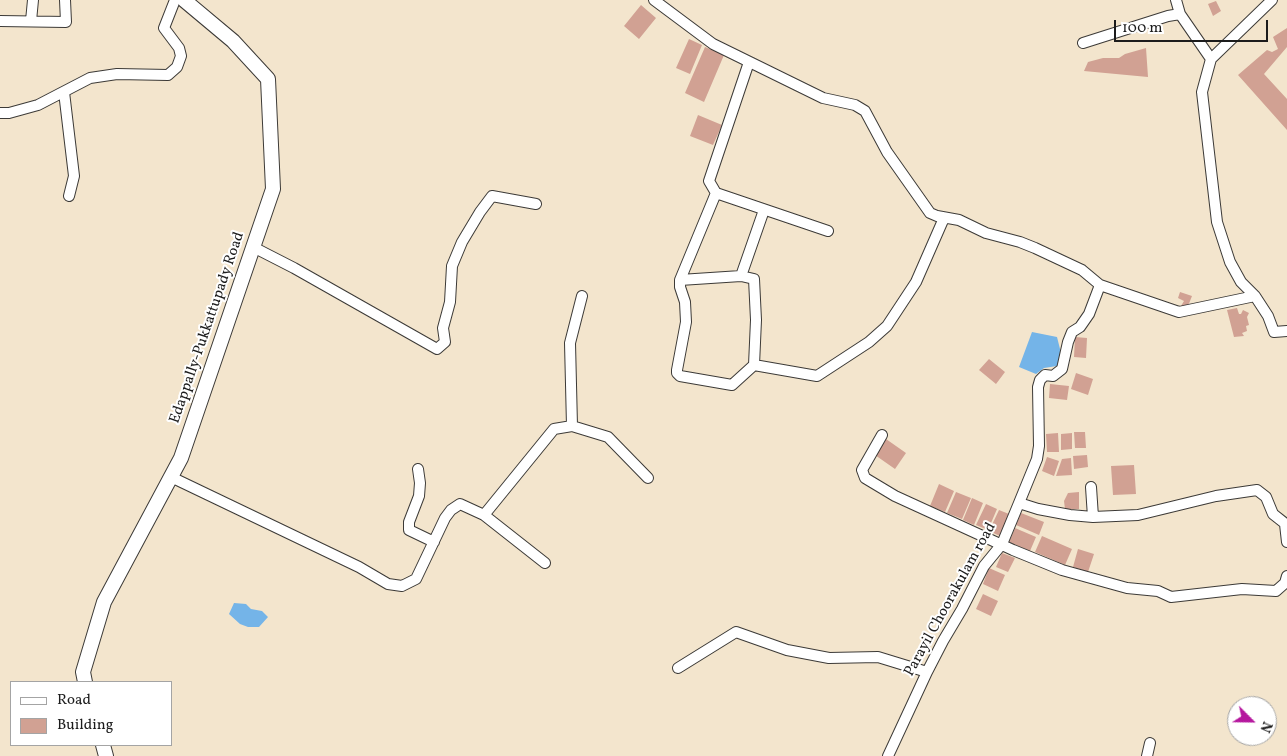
<!DOCTYPE html>
<html>
<head>
<meta charset="utf-8">
<style>
	body { margin:0 }
	#map { position:relative; width:1287px; height:756px; overflow:hidden; background:#f3e5cd; font-family:Vollkorn,serif }
	canvas { display:block }
	.legend { position:absolute; left:10px; top:681px; width:162px; height:65px; box-sizing:border-box; background:#fff; border:1px solid #a4a4a4; margin:0; padding:6px 9px; list-style:none; font-size:15px; color:#1c1c1c }
	.legend li { display:flex; align-items:center; gap:10px; height:25px }
	.legend b { width:25px; border:1px solid #a4a4a4 }
	.north { position:absolute; left:1227px; top:696px; width:50px; height:50px; box-sizing:border-box; background:#fff; border:1px solid #a4a4a4; border-radius:50%; rotate:113deg; font-size:14px; font-weight:700; line-height:20px; text-align:center; color:#1c1c1c }
	.north::after { content:''; display:block; margin:auto; width:18px; height:22px; background:#b5179e; clip-path:polygon(50% 0,100% 100%,50% 72%,0 100%) }
	.scale { position:absolute; left:1114px; top:20px; width:154px; height:22px; box-sizing:border-box; border:2px solid #1c1c1c; border-top:0; padding-left:6px; font-size:15px; line-height:18px; white-space:nowrap; color:#1c1c1c; -webkit-text-stroke:4px #fff; paint-order:stroke }
</style>
</head>
<body>
<div id="map">
<canvas width="1287" height="756"></canvas>
<ul class="legend">
<li><b style="height:6px;background:#fff"></b>Road</li>
<li><b style="height:14px;background:#d1a193"></b>Building</li>
</ul>
<div class="north">N</div>
<div class="scale">100 m</div>
</div>
<script>
const ctx = document.querySelector('canvas').getContext('2d');
ctx.lineJoin = 'round';
function fill(path, color) {
  ctx.fillStyle = color;
  ctx.fill(path, 'evenodd');
}
function shape(rows) {
  const path = new Path2D();
  for (const r of rows) {
    path.moveTo(r[0], r[1]);
    for (let i = 2; i < r.length; i += 2) path.lineTo(r[i], r[i + 1]);
  }
  return path;
}
function trace(path, color, width, dash) {
  ctx.strokeStyle = color;
  ctx.lineWidth = width;
  ctx.lineCap = dash ? 'butt' : 'round';
  ctx.setLineDash(dash || []);
  ctx.stroke(path);
}
function label(font, color, halo, rows, align = 'center') {
  ctx.font = font + ' Vollkorn,serif';
  ctx.lineWidth = 4;
  ctx.setLineDash([]);
  ctx.textBaseline = 'middle';
  ctx.strokeStyle = halo;
  ctx.fillStyle = color;
  for (const [text, x, y, turn = 0] of rows) {
    ctx.save();
    ctx.translate(x, y);
    ctx.rotate((+turn || 0) * Math.PI / 180);
    ctx.textAlign = isNaN(turn) ? turn : align;
    if (halo) ctx.strokeText(text, 0, 0);
    ctx.fillText(text, 0, 0);
    ctx.restore();
  }
}
fill(shape([
	[1032,332,1057,337,1061,353,1057,366,1044,368,1036,374,1019,367],
	[234,603,246,604,251,609,262,611,268,617,259,627,248,627,240,624,229,614]
]), '#74b4e8');
fill(shape([
	[1216,1,1221,11,1213,16,1208,4],
	[641,5,656,18,639,39,624,26],
	[1287,28,1287,47,1264,74,1287,99,1287,130,1238,75,1267,50,1272,52,1278,49,1273,37],
	[689,39,702,45,690,74,676,68],
	[705,47,724,55,704,102,685,93],
	[1146,48,1148,77,1084,71,1088,62,1103,58,1119,58,1125,54],
	[698,115,722,125,713,145,690,136],
	[1180,292,1192,296,1188,306,1181,306,1184,301,1178,298],
	[1237,308,1239,314,1241,314,1243,310,1249,313,1247,317,1249,325,1246,326,1247,331,1242,333,1244,336,1234,337,1227,310],
	[1075,337,1087,338,1086,358,1074,357],
	[989,359,1005,372,996,384,979,370],
	[1076,373,1093,379,1088,395,1071,389],
	[1050,384,1069,386,1067,400,1049,398],
	[1074,432,1085,432,1086,448,1075,448],
	[1058,433,1059,452,1047,452,1046,434],
	[1072,433,1072,449,1061,450,1061,434],
	[886,439,906,453,895,469,875,455],
	[1087,455,1088,467,1074,469,1073,456],
	[1047,457,1059,461,1054,476,1042,471],
	[1071,458,1072,475,1056,476,1062,459],
	[1134,465,1136,494,1113,495,1111,466],
	[939,484,954,491,945,512,930,506],
	[956,492,971,498,962,519,947,513],
	[1079,492,1079,509,1065,509,1064,501,1068,493],
	[972,498,983,503,974,525,963,520],
	[986,504,997,509,988,530,976,525],
	[999,510,1009,514,1000,536,989,531],
	[1021,513,1044,522,1039,535,1016,525],
	[1015,528,1036,537,1030,551,1009,542],
	[1042,536,1072,549,1065,565,1035,552],
	[1078,549,1094,554,1088,572,1073,567],
	[1002,553,1015,558,1008,572,996,567],
	[989,568,1005,575,998,591,983,584],
	[983,594,998,601,991,616,976,609]
]), '#d1a193');
const minor = shape([
	[654,0,713,44,823,98,855,105,865,111,887,152,930,213,937,216,959,220,986,233,1020,242,1035,248,1082,270,1100,285,1089,314,1080,327,1072,332,1068,342,1062,369,1053,376,1045,375,1040,380,1038,387,1039,446,1037,459,1019,503],
	[1176,0,1180,14,1211,59],
	[1272,0,1211,59,1202,92,1217,222,1230,262,1241,282,1255,296,1268,316,1274,332,1287,331],
	[0,21,66,22,65,0],
	[31,21,33,0],
	[1083,43,1168,16,1180,14],
	[749,62,709,181,716,193,828,231],
	[64,92,74,176,69,196],
	[0,113,9,113,38,105,90,78,117,74,168,75,177,67,181,56,179,48,164,28,175,0],
	[716,193,680,280,680,287,685,302,686,322,677,370,677,373,680,376,732,385,754,365,756,320,754,279,741,276],
	[253,247,294,268,437,349,445,342,443,328,450,302,452,266,462,242,480,212,492,196,536,204],
	[680,280,741,276,764,210],
	[1100,285,1179,312,1255,296],
	[754,365,817,376,869,342,887,326,916,282,944,218],
	[572,426,608,437,648,478],
	[882,435,862,470,865,478,895,496,1013,550,1062,570,1127,588,1158,591,1171,597,1242,589,1276,591,1285,583,1287,576],
	[418,469,420,483,419,496,409,522,409,530,434,542],
	[171,477,359,567,388,584,402,586,416,579,445,518,451,510,460,504,484,515,545,563],
	[1091,487,1093,517],
	[484,515,554,429,572,426,570,343,582,296],
	[1285,524,1287,542],
	[678,668,736,632,787,650,829,658,878,657,927,672],
	[888,756,927,672,943,641,962,609,984,566,1002,544,1019,503,1038,509,1070,515,1093,517,1138,515,1216,496,1257,490,1266,497,1273,514,1287,525],
	[1147,756,1150,743]
]);
const secondary = shape([
	[85,682,83,672,104,602,181,458,273,189,268,79,233,41,184,0],
	[103,745,106,756]
]);
trace(minor, '#3c3a37', 12);
trace(secondary, '#3c3a37', 16);
trace(minor, '#fff', 10);
trace(secondary, '#fff', 14);
label('15px', '#1c1c1c', '#fff', [
	["Edappally-Pukkattupady Road",208,328,-71],
	["Parayil Choorakulam road",951,600,-61]
]);
</script>
</body>
</html>
